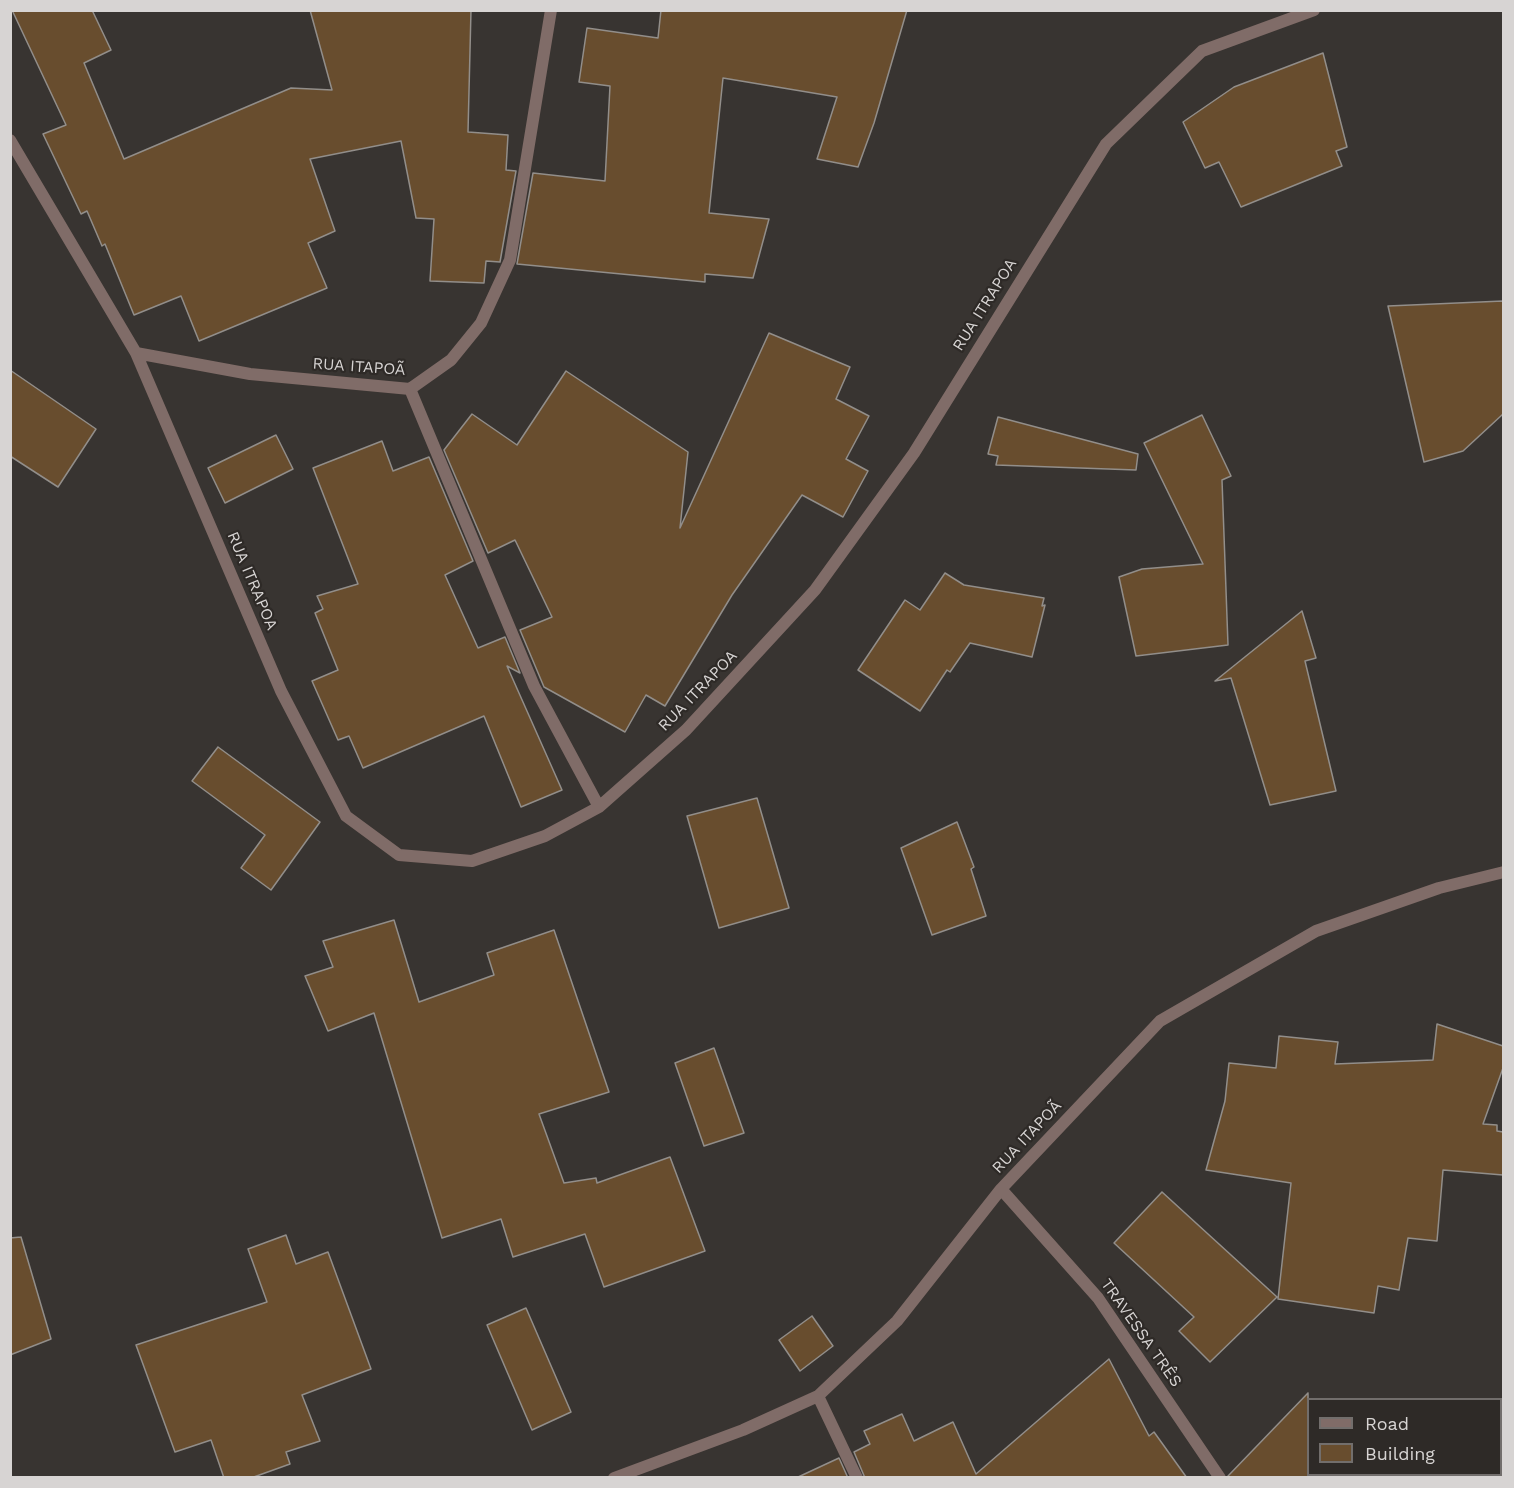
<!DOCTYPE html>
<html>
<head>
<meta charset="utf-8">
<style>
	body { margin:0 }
	#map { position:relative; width:1514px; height:1488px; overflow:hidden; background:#383431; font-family:"Work Sans",sans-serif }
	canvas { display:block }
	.frame { position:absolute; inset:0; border:12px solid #d7d4d3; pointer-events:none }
	.legend { position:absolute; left:1307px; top:1398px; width:195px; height:78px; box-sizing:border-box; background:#2e2a27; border:2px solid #726e6c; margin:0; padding:8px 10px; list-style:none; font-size:18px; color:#d7d4d3 }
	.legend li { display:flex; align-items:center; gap:12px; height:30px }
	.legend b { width:30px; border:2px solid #726e6c }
</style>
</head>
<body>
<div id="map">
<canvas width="1514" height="1488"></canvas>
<div class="frame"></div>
<ul class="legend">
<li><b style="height:8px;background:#806c68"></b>Road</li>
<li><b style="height:16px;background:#684d2e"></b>Building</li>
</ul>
</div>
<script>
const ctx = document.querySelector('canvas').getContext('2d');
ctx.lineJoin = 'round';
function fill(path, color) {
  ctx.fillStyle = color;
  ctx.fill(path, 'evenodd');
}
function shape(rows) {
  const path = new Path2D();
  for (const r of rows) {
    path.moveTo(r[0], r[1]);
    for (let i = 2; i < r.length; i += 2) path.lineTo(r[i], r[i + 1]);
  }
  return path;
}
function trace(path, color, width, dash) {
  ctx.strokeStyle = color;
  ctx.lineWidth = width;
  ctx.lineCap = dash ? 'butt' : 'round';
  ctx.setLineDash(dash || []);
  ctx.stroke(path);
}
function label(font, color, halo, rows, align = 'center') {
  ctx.font = font + ' "Work Sans",sans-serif';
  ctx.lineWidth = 4.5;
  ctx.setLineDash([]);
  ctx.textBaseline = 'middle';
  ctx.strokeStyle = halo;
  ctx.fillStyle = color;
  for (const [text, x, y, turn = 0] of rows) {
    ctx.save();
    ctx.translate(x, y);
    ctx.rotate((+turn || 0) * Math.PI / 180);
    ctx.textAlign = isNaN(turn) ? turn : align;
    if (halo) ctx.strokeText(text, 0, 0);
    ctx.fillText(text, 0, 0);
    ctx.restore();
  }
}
const building = shape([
	[12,10,92,10,111,50,84,63,124,159,291,88,332,90,310,10,471,10,468,132,508,135,506,170,516,171,500,262,486,261,484,283,430,281,434,219,416,218,401,141,310,159,335,231,308,243,327,288,199,341,181,296,134,315,105,244,102,246,87,211,81,214,43,134,66,125,12,10],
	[661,10,907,10,874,123,858,167,817,159,837,97,723,78,709,213,769,219,753,278,705,274,705,282,517,264,533,173,605,181,610,86,579,82,587,28,658,38,661,10],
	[1323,53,1347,147,1336,151,1342,166,1241,207,1219,162,1205,168,1183,122,1234,87,1323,53],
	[1503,301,1503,414,1463,451,1424,462,1388,306,1503,301],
	[769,333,850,367,836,399,869,416,846,459,868,471,843,517,802,495,732,595,665,706,646,695,625,732,544,687,520,630,552,617,515,540,488,553,444,450,472,414,517,445,566,371,688,452,680,528,769,333],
	[10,370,96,429,58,487,10,456,10,370],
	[1202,415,1231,476,1222,480,1228,645,1136,656,1119,577,1142,569,1203,564,1144,443,1202,415],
	[998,417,1138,454,1136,470,996,465,998,456,988,454,998,417],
	[276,435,293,469,225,503,208,468,276,435],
	[382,441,393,471,429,457,473,561,445,575,478,648,505,637,520,673,507,666,562,790,521,807,484,716,363,768,349,736,338,740,312,681,338,670,315,613,323,609,317,596,358,584,313,468,382,441],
	[945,573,964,585,1044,598,1042,606,1045,605,1032,657,970,643,950,672,947,670,920,711,858,670,905,600,920,610,945,573],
	[1302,611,1316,658,1305,661,1336,791,1270,805,1231,678,1215,681,1302,611],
	[218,747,320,822,271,890,241,868,265,835,192,781,218,747],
	[757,798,789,908,719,928,687,816,757,798],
	[957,822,974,867,971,869,986,916,932,935,901,848,957,822],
	[394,920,419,1002,494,975,487,953,554,930,609,1092,539,1114,564,1183,596,1178,597,1183,670,1157,705,1251,604,1287,585,1234,513,1257,501,1219,442,1238,374,1013,328,1031,305,976,333,967,323,941,394,920],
	[1437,1024,1503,1046,1503,1068,1483,1124,1497,1125,1497,1131,1503,1132,1503,1175,1443,1170,1437,1241,1408,1238,1399,1290,1378,1286,1374,1313,1278,1299,1291,1183,1206,1170,1225,1101,1229,1063,1276,1068,1279,1036,1338,1042,1335,1064,1433,1060,1437,1024],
	[714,1048,744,1133,704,1146,675,1063,714,1048],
	[1162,1192,1277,1297,1210,1362,1179,1331,1194,1317,1114,1243,1162,1192],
	[286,1235,296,1264,328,1252,371,1369,302,1395,320,1441,286,1452,290,1464,251,1478,224,1478,211,1440,175,1452,136,1345,267,1302,248,1249,286,1235],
	[21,1237,51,1339,10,1355,10,1238,21,1237],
	[526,1308,571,1412,532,1430,487,1325,526,1308],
	[812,1316,833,1346,800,1371,779,1340,812,1316],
	[1109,1359,1149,1436,1154,1432,1187,1478,865,1478,854,1452,870,1444,864,1431,902,1414,914,1441,953,1422,976,1474,1109,1359],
	[1308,1393,1308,1478,1228,1478,1228,1476,1308,1393],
	[839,1458,848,1478,796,1478,839,1458]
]);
fill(building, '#684d2e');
trace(building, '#928e8a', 1.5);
trace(shape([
	[10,140,136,353,281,691,346,816,399,855,472,861,545,836,599,807,686,730,815,590,914,453,1106,144,1202,51,1314,10],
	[136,353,250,374,410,389,451,360,481,323,510,260,551,10],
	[410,389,534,686,599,807],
	[1001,1189,1098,1298,1220,1478],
	[818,1396,857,1478],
	[614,1478,743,1430,818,1396,897,1321,1001,1189,1160,1021,1316,931,1439,888,1504,872]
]), '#806c68', 12);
label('16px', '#d7d4d3', '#2e2a27', [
	["RUA ITRAPOA",985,305,-58],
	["RUA ITAPOÃ",359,367,4],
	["RUA ITRAPOA",252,581,67],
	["RUA ITRAPOA",698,691,-46],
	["RUA ITAPOÃ",1027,1137,-47],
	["TRAVESSA TRÊS",1141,1333,55]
]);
</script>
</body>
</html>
